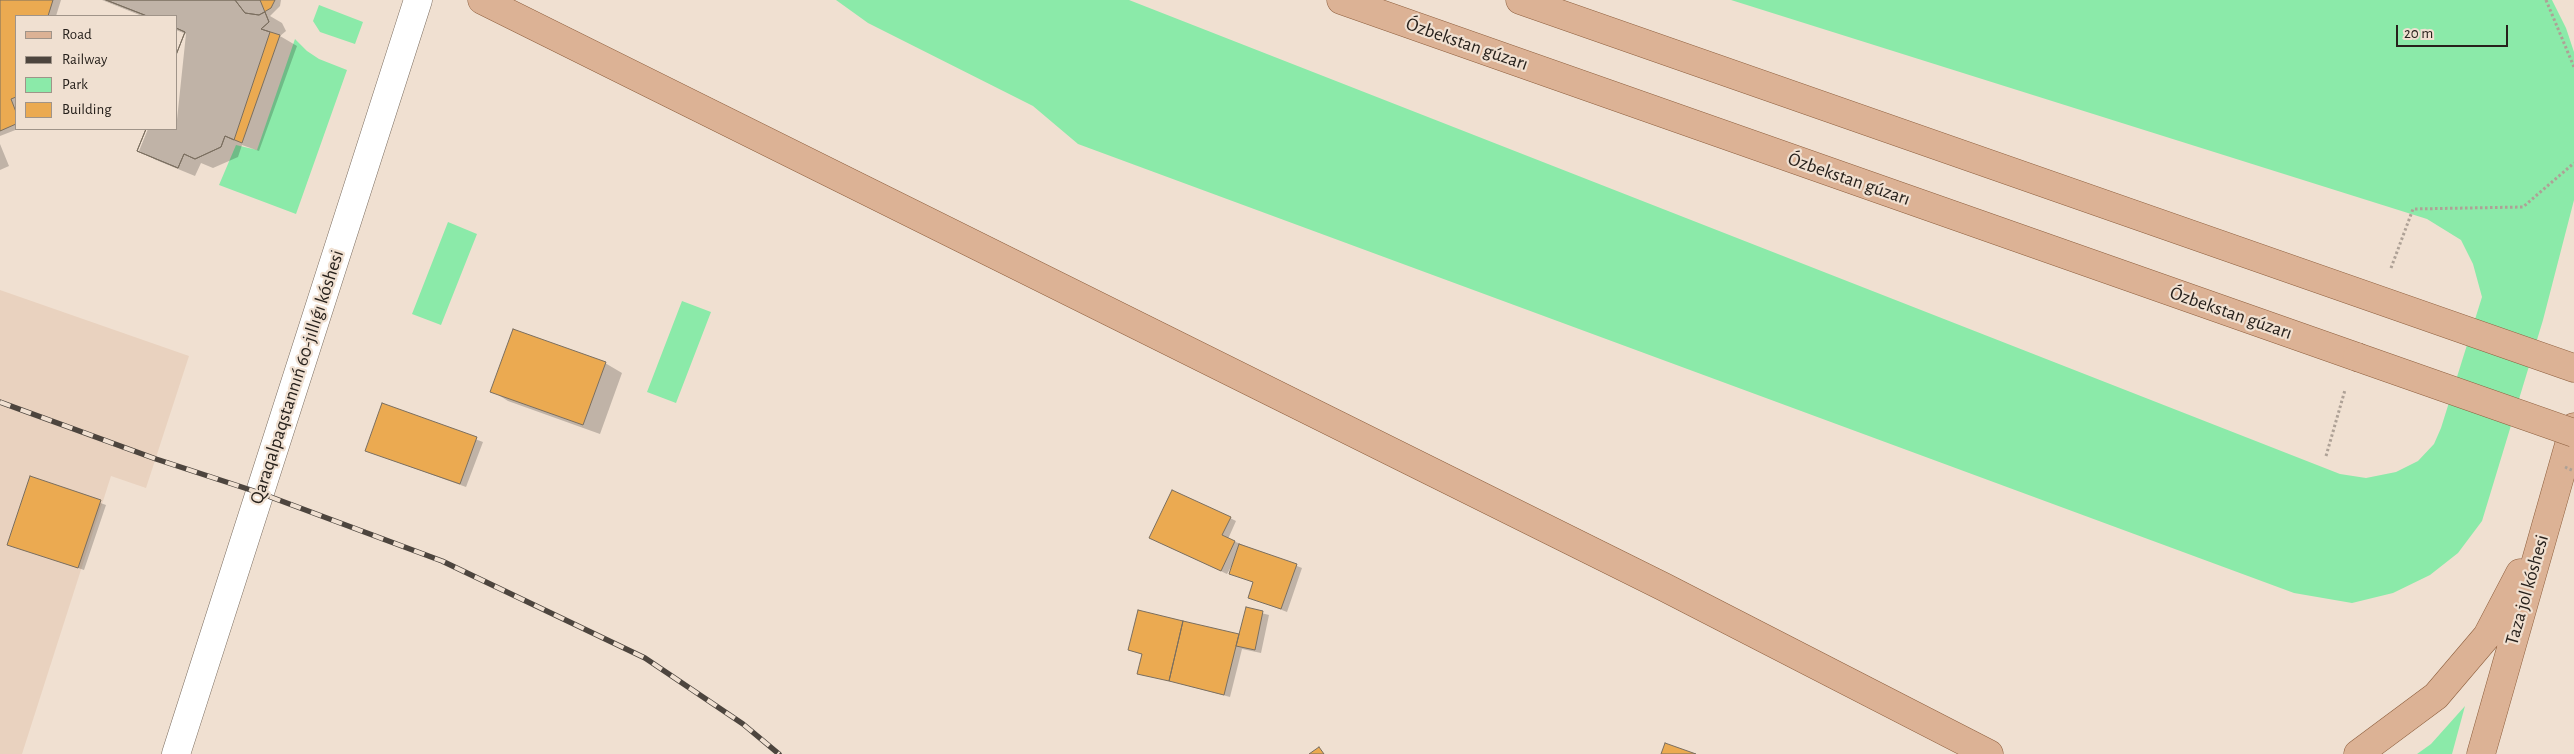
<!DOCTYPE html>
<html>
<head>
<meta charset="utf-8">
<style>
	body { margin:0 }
	#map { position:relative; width:2574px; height:754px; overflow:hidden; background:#f0e0d1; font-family:"Alegreya Sans",sans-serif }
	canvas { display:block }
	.legend { position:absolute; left:15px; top:15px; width:162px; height:115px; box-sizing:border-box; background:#f0e0d1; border:1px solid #a09489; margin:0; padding:6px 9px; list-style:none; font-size:15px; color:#27211c }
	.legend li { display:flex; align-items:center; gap:10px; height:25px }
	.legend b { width:25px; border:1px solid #a09489 }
	.scale { position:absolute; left:2396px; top:25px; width:112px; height:22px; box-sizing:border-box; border:2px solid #27211c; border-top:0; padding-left:6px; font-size:15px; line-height:18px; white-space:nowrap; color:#27211c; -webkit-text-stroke:4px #f0e0d1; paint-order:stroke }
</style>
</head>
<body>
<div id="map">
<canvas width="2574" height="754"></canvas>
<ul class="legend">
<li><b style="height:6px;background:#dcb295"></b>Road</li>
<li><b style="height:6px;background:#4d453e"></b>Railway</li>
<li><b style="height:14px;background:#8beaa9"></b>Park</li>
<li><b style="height:14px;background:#ebaa51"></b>Building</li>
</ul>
<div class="scale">20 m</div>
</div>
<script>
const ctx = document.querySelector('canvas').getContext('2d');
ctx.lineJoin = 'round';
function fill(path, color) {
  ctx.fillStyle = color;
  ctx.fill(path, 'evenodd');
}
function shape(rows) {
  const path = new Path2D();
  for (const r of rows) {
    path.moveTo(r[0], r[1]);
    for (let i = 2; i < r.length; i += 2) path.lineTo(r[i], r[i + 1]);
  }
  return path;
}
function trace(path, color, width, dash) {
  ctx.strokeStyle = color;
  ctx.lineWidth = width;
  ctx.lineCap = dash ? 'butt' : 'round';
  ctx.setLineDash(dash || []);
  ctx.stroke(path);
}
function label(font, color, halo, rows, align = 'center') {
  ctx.font = font + ' "Alegreya Sans",sans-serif';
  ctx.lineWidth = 4.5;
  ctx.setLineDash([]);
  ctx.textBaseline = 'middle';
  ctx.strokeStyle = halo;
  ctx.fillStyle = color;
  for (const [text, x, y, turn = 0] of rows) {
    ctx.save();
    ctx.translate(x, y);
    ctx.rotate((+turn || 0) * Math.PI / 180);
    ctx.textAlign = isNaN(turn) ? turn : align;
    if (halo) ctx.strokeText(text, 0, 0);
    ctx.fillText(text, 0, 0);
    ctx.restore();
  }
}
fill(shape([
	[0,290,189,356,146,488,111,476,22,754,0,754]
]), '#e9d2bf');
fill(shape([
	[836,0,1129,0,2340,474,2366,478,2396,472,2418,461,2434,444,2441,428,2482,297,2473,264,2461,240,2427,219,1731,0,2552,0,2566,28,2574,52,2574,200,2543,320,2482,521,2458,553,2430,575,2393,593,2352,603,2294,593,1078,144,1033,106,868,23],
	[319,5,363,22,355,44,320,32,313,21],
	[295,39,307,51,319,59,347,70,296,214,219,185,236,145,257,150],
	[448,222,477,234,441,325,412,314],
	[682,301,711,312,676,403,647,392],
	[2465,706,2452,754,2417,754,2431,744]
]), '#8beaa9');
fill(shape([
	[0,0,61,0,56,16,16,16,18,129,0,136],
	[102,0,281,0,280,6,270,16,282,23,286,31,280,36,297,46,259,151,242,145,238,157,213,168,201,163,195,176,156,160,139,151,148,129,176,129,186,34,176,30,176,16,142,16],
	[0,144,9,166,0,170],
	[605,363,622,373,600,434,508,401,492,391],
	[383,405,483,442,466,487,372,453],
	[30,478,106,505,84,570,8,544],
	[1230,518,1236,521,1228,539,1302,568,1287,612,1249,597,1254,583,1231,573,1235,560,1227,574,1156,541],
	[1246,609,1269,615,1261,653,1242,649,1230,697,1139,673,1143,655,1129,650,1139,612,1240,636]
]), '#0003');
const building = shape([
	[0,0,53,0,48,16,16,16,16,97,11,99,16,112,16,124,0,131,0,0],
	[106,0,260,0,269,22,261,29,270,32,234,140,225,136,221,147,195,159,184,154,178,168,137,151,146,129,176,129,176,55,185,32,176,28,176,16,147,16,106,0],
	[106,0,235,0,245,13,259,15,265,12,269,22,261,29,280,35,242,143,225,136,221,147,195,159,184,154,178,168,137,151,146,129,176,129,176,55,185,32,176,28,176,16,147,16,106,0],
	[235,0,275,0,271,8,259,15,245,13,235,0],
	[513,329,606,362,583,425,490,392,513,329],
	[382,403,477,437,460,484,365,451,382,403],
	[30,476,101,500,78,568,7,545,30,476],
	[1172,490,1231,517,1222,535,1235,541,1221,571,1149,538,1172,490],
	[1239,544,1297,564,1281,609,1248,598,1253,582,1229,574,1239,544],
	[1246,607,1263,611,1255,650,1236,646,1246,607],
	[1138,610,1183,621,1169,681,1137,674,1142,654,1128,650,1138,610],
	[1183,621,1239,634,1224,695,1169,681,1183,621],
	[1665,743,1696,754,1661,754,1665,743],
	[1319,747,1324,754,1309,754,1319,747]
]);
fill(building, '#ebaa51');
trace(building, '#7a6e5f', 1);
const minor = shape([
	[176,754,418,0]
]);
const major = shape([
	[482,0,1664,587,1989,754],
	[1341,0,2357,357],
	[1520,0,2574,368],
	[2358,754,2436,696,2487,636,2520,573],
	[2481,754,2574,427]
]);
trace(minor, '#7b6d60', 29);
trace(major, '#8d5e3d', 29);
trace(shape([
	[2546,0,2574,67],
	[2391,268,2413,209,2523,207,2574,163],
	[2326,456,2345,390]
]), '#aea196', 3, [2.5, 2.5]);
trace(minor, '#fff', 28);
trace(major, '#dcb295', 28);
const rail = shape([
	[0,402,156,459,260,493,442,561,645,658,743,724,779,754]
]);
trace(rail, '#4d453e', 5.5);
trace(rail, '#f0e0d1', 4, [11]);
const majorBridge = shape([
	[2357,357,2574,433]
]);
trace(majorBridge, '#8d5e3d', 29, []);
trace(shape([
	[2565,467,2574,471]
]), '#aea196', 3, [2.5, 2.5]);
trace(majorBridge, '#dcb295', 28);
label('19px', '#27211c', '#f0e0d1', [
	["Ózbekstan gúzarı",1467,44,19],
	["Ózbekstan gúzarı",1849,179,19],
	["Ózbekstan gúzarı",2231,313,19],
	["Qaraqalpaqstannıń 60-jıllıǵı kóshesi",297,377,-72],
	["Taza jol kóshesi",2527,590,-74]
]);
</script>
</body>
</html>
